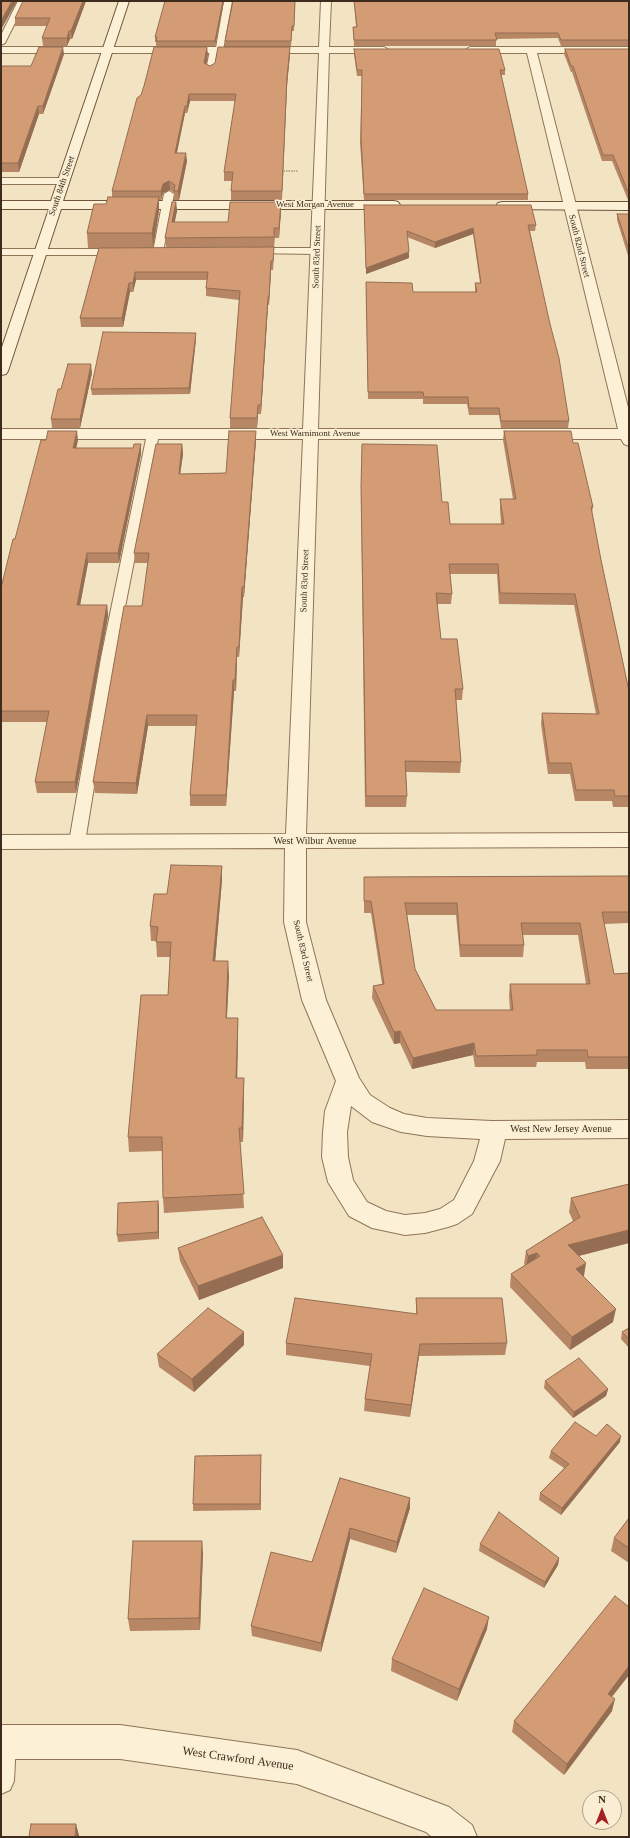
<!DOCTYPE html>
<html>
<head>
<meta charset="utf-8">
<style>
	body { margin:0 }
	#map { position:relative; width:630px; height:1838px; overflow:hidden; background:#f2e4c3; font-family:Georgia,serif }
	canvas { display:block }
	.frame { position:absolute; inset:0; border:2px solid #3d2c1d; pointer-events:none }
	.north { position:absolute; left:582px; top:1790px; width:40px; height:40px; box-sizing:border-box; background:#f9eed3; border:1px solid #aea08a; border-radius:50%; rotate:0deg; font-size:11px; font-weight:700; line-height:16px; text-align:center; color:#3d2c1d }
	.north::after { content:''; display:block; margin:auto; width:14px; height:18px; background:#a42123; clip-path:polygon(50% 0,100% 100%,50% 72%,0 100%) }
</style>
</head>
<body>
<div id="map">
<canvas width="630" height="1838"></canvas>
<div class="frame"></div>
<div class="north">N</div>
</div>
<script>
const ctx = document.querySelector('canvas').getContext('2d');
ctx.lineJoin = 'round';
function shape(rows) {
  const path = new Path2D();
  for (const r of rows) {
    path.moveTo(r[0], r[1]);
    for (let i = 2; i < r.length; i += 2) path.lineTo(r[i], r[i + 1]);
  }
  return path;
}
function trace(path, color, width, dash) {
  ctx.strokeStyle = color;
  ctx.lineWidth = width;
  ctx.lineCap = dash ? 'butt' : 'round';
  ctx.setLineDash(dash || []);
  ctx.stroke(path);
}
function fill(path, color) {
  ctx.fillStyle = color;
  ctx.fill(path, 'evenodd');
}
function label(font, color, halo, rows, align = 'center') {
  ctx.font = font + ' Georgia,serif';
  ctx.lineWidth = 3;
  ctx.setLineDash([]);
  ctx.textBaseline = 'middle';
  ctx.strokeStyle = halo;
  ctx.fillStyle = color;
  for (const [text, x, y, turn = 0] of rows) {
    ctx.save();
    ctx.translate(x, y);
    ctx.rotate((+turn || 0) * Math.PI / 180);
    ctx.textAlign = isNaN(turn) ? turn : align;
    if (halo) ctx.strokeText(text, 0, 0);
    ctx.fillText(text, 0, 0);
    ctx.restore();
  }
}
const lane = shape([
	[18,1,26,1,5,43,1,45,1,35,18,1],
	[224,1,232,1,223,50,217,52,214,70,210,72,206,70,210,50,216,48,224,1],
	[1,178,64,178,69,181,64,184,1,184,1,178],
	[169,191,174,194,163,252,158,255,153,252,164,194,169,191],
	[251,248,317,248,322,251,317,254,248,253,246,251,248,249,251,248],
	[1,249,121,249,126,252,121,255,1,255,1,249],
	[153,430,159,434,115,658,85,842,83,846,77,847,71,846,69,842,101,658,147,434,153,430],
	[3,1729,12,1733,16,1742,14,1781,10,1790,1,1794,1,1730,3,1729]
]);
const street = shape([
	[321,1,331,1,329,47,384,47,389,50,384,53,329,53,318,429,618,429,527,53,470,53,465,50,470,47,629,47,629,53,537,53,629,411,629,446,624,444,621,439,318,439,306,834,629,833,629,847,306,848,306,922,326,1000,359,1078,370,1095,390,1108,404,1114,427,1118,492,1121,629,1120,629,1138,505,1139,500,1161,472,1214,457,1224,448,1227,425,1233,405,1235,372,1228,349,1216,328,1182,322,1157,323,1132,325,1111,336,1081,302,1000,284,922,285,848,1,849,1,835,286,834,303,439,1,439,1,429,303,429,319,53,1,53,1,47,319,47,321,1],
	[351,1106,372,1122,401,1132,427,1136,480,1139,474,1161,454,1200,440,1209,425,1213,405,1215,386,1211,367,1202,353,1180,348,1157,347,1132,351,1106],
	[1,1725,120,1725,297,1750,449,1807,472,1825,477,1837,432,1837,426,1832,297,1784,120,1759,1,1759,1,1725]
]);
const secondary = shape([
	[119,1,129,1,63,201,394,201,398,202,400,205,398,208,394,209,61,209,8,371,6,374,1,375,1,350,49,209,1,209,1,201,51,201,119,1],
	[502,202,629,202,629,210,498,209,496,206,498,203,502,202]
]);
trace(lane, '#8f7457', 2);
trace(street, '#8f7457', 2);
trace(secondary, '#70553b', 2);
trace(shape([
	[281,171,298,171]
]), '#8f7457', 1, [1.5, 1]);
fill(lane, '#fcf1d7');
fill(street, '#fcf1d7');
fill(secondary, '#fcf1d7');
fill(shape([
	[86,1,72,39,70,39,67,46,43,46,42,38,47,26,15,26,15,18],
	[224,1,215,46,156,46,156,42,155,42,155,37],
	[295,1,294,31,292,31,291,46,225,46,225,41],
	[354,1,629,1,629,46,561,46,558,38,496,39,496,46,354,46,353,27,356,27],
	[354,49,505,70,505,75,501,75,528,194,528,200,364,200,360,143,362,76,357,76,354,54],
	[565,49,629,49,629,201,628,200,612,161,602,161,572,72,571,72,564,54],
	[64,54,43,114,39,114,19,172,1,172,1,66,31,66],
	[208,54,206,64,210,66,290,54,287,85,282,200,231,200,231,191,232,181,224,181,224,172,235,101,190,101,187,113,185,113,177,153,187,161,179,200,174,200,174,193,170,190,163,193,161,200,159,200,159,211,153,248,88,248,87,233,112,197,112,191],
	[176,202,177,211,174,222,228,222,281,202,281,211,279,238,275,238,274,247,166,247,165,238],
	[364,205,536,225,535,231,530,231,569,421,568,428,501,428,499,415,469,415,467,404,423,404,423,399,368,399,366,289,413,292,475,292,475,283,480,283,473,234,435,248,407,237,409,258,366,274],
	[617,214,629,214,629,259,617,220],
	[99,248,274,256,273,270,271,270,269,305,268,305,261,414,258,414,257,428,230,428,230,418,239,300,206,296,206,288,207,280,136,280,133,292,130,292,123,327,81,327,80,318],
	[196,339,190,394,92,395,91,389],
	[92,373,80,428,52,428,51,419],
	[504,431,573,443,593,507,592,512,601,560,629,691,629,807,613,807,612,801,575,801,570,774,548,774,541,724,542,713,596,714,574,605,499,604,497,574,450,574,452,594,451,604,437,604,441,639,463,689,462,700,456,700,461,762,460,773,406,772,407,796,406,807,365,807,361,497,362,444,442,502,450,524,501,524,500,509,500,499,513,499,503,440],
	[78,440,76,448,133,448,141,444,141,454,119,563,88,563,80,605,107,605,108,616,76,793,37,793,35,782,47,722,1,722,1,588,15,539],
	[256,440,244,597,243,597,239,657,237,657,236,691,234,691,226,806,190,806,190,795,196,726,148,726,137,794,95,793,93,782,142,606,148,563,135,563,134,553,182,444,183,454,180,474,226,473],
	[222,866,222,880,215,961,229,975,227,1018,238,1018,238,1032,237,1078,244,1078,244,1092,243,1142,240,1142,244,1208,164,1213,163,1198,162,1151,129,1152,128,1137,168,995,170,957,157,957,156,941,151,941,150,926,167,894],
	[629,876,629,923,604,924,614,974,629,973,629,1069,586,1069,585,1062,537,1062,536,1067,475,1067,473,1055,412,1069,400,1043,394,1044,372,998,373,986,382,984,371,913,364,913,364,877],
	[407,915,456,915,460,957,523,957,524,945,522,935,578,935,586,984,510,984,509,996,510,1010,436,1010,415,969],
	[629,1184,629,1243,579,1256,584,1276,583,1276,613,1322,570,1350,510,1287,511,1274,525,1265,524,1264,526,1251,573,1221,569,1212,571,1198],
	[158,1201,159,1208,159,1239,118,1242,117,1235],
	[178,1248,283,1268,199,1300,180,1261],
	[416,1298,507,1343,505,1355,419,1356,410,1417,364,1411,365,1399,370,1366,286,1355,286,1343,416,1314],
	[629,1328,629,1348,621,1339,622,1332],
	[244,1332,244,1345,194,1392,159,1367,157,1354],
	[545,1381,608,1389,606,1396,573,1418,544,1388],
	[596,1436,620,1442,561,1515,539,1500,540,1493,564,1468,549,1458,551,1451],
	[261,1455,261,1510,193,1511,193,1504],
	[340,1478,410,1498,410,1508,396,1553,350,1539,321,1652,252,1636,251,1626,312,1562],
	[629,1518,629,1563,611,1551,614,1538],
	[480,1544,559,1558,558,1565,544,1588,479,1551],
	[203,1553,200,1630,130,1631,128,1619],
	[629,1607,629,1675,612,1697,612,1711,564,1775,512,1732,514,1721],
	[487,1629,457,1701,391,1671,392,1659]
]), '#b68665');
fill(shape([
	[12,1,17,1,1,30,1,21],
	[83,1,86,1,72,39,71,31],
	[223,1,224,1,215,46,215,41],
	[69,31,70,39,67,46,67,38],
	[63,47,64,54,43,114,43,106],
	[207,47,208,54,205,71,204,63],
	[290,47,290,54,287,85,282,200,287,77],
	[189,94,190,101,187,113,187,106],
	[38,106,39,114,19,172,18,163],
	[185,106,185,113,175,161,175,153],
	[186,153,187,161,179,200,178,191],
	[169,181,170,190,163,193,161,200,161,191,163,184],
	[159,197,159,211,153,248,152,233],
	[176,202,177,211,173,231,172,222],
	[281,202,281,211,279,238,279,228],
	[473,228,473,234,435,248,435,242],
	[409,252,409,258,366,274,366,268],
	[271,261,271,270,269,305,269,297],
	[135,272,136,280,133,292,133,283],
	[129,283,130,292,123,327,122,318],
	[268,297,268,305,261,414,261,405],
	[196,333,196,339,190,394,189,388],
	[91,364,92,373,80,428,80,419],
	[258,405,258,414,257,428,257,418],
	[77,431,78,440,74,458,73,448],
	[256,431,256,440,244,597,244,587],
	[141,444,141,454,119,563,118,553],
	[182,444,183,454,179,483,179,474],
	[87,553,88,563,78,616,77,605],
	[242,587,243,597,239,657,239,647],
	[107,605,108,616,76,793,75,782],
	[237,647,237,657,236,691,235,680],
	[233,680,234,691,226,806,226,795],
	[147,715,148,726,137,794,136,783],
	[222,866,222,880,214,975,213,961],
	[228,961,229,975,226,1033,226,1018],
	[238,1018,238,1032,237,1092,236,1078],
	[400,1031,400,1043,394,1044,394,1032],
	[474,1043,473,1055,412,1069,413,1058],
	[244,1078,244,1092,243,1142,242,1128],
	[158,1201,159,1208,159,1239,158,1232],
	[629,1230,629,1243,566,1259,568,1245],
	[537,1253,536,1267,526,1269,528,1256],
	[283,1255,283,1268,199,1300,198,1286],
	[586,1263,584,1276,574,1282,576,1269],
	[616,1309,613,1322,570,1350,572,1337],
	[244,1332,244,1345,194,1392,192,1379],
	[420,1344,419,1356,410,1417,411,1405],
	[608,1389,606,1396,573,1418,574,1412],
	[621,1436,620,1442,561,1515,562,1508],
	[410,1498,410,1508,396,1553,397,1542],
	[350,1528,350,1539,321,1652,321,1643],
	[202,1541,203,1553,200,1630,199,1618],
	[559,1558,558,1565,544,1588,545,1582],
	[489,1617,487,1629,457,1701,459,1689],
	[629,1666,629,1675,605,1705,608,1694],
	[615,1699,612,1711,564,1775,567,1764],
	[76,1824,79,1835,79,1837,75,1837]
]), '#946d52');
const building = shape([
	[1,1,12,1,1,21,1,1],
	[23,1,83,1,71,31,69,31,67,38,42,38,50,18,15,18,23,1],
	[165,1,223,1,215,41,156,41,157,37,155,37,165,1],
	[233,1,295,1,294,26,292,26,291,41,225,41,233,1],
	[354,1,629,1,629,40,561,40,558,33,495,33,497,40,354,40,353,27,357,27,354,1],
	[39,47,63,47,43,106,38,106,18,163,1,163,1,66,31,66,39,47],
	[154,47,207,47,204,63,210,66,215,63,218,47,290,47,287,77,282,191,231,191,233,172,224,172,236,94,189,94,187,106,185,106,175,153,186,153,178,191,174,191,175,185,169,181,163,184,161,191,112,191,137,98,141,95,144,86,154,47],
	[354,49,499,49,505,70,500,70,528,194,364,194,361,137,362,70,357,70,354,49],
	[565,49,629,49,629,194,613,155,603,155,573,66,571,66,565,49],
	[108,197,159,197,152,233,87,233,94,204,106,204,108,197],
	[172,202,176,202,172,222,228,222,230,202,281,202,279,228,274,228,274,237,165,238,172,202],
	[364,205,531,205,536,225,528,225,550,324,559,358,569,421,501,421,499,408,469,408,468,397,424,397,423,392,368,392,366,282,412,283,413,292,477,292,475,283,481,283,473,228,435,242,407,231,409,252,366,268,364,205],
	[617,214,629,214,629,250,617,214],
	[274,247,273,261,271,261,269,297,268,297,261,405,258,405,257,418,230,418,240,291,206,288,208,272,135,272,133,283,129,283,122,318,80,318,99,248,274,247],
	[103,332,196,333,189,388,91,389,103,332],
	[68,364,91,364,80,419,51,419,58,389,61,389,68,364],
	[48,431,77,431,73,448,133,448,134,444,141,444,118,553,87,553,77,605,107,605,75,782,35,782,49,711,1,711,1,588,13,539,15,539,41,440,46,440,48,431],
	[229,431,256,431,244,587,242,587,239,647,237,647,235,680,233,680,226,795,190,795,197,715,147,715,136,783,93,782,124,606,142,606,149,553,134,553,156,444,182,444,179,474,226,473,229,431],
	[504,431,571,431,573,443,578,443,593,507,591,507,601,560,629,691,629,796,615,796,614,790,576,790,571,763,549,763,542,713,599,714,575,594,500,593,498,564,449,564,452,594,436,593,441,639,457,639,463,689,455,689,461,762,405,761,407,796,366,796,361,487,362,444,437,445,442,502,448,502,450,524,504,524,500,499,516,499,504,431],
	[171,865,222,866,213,961,228,961,226,1018,238,1018,236,1078,244,1078,242,1128,239,1128,244,1194,163,1198,162,1137,128,1137,141,995,168,995,171,942,156,942,158,927,150,926,154,894,167,894,171,865],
	[629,876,629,912,602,912,614,974,629,973,629,1057,588,1057,587,1050,537,1050,537,1055,476,1056,474,1043,413,1058,400,1031,394,1032,373,986,384,984,371,901,364,901,364,877,629,876],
	[405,903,457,903,460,945,524,945,521,923,580,923,590,984,510,984,513,1010,436,1010,415,969,405,903],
	[629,1184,629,1230,568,1245,586,1263,576,1269,616,1309,572,1337,511,1274,540,1256,537,1253,528,1256,526,1251,580,1217,571,1198,629,1184],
	[158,1201,158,1232,117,1235,118,1203,158,1201],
	[262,1217,283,1255,198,1286,178,1248,262,1217],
	[295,1298,417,1314,416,1298,502,1298,507,1343,420,1344,411,1405,365,1399,372,1354,286,1343,295,1298],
	[208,1308,244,1332,192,1379,157,1354,208,1308],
	[629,1328,629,1339,622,1332,629,1328],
	[579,1358,608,1389,574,1412,545,1381,579,1358],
	[575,1422,596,1436,607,1424,621,1436,562,1508,540,1493,569,1464,551,1451,575,1422],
	[261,1455,260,1504,193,1504,195,1456,261,1455],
	[340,1478,410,1498,397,1542,350,1528,321,1643,251,1626,271,1552,312,1562,340,1478],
	[499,1512,559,1558,545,1582,480,1544,499,1512],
	[629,1518,629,1548,614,1538,629,1518],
	[133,1541,202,1541,199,1618,128,1619,133,1541],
	[424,1588,489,1617,459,1689,392,1659,424,1588],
	[615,1596,629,1607,629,1666,608,1694,615,1699,567,1764,514,1721,615,1596],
	[31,1824,76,1824,75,1837,29,1837,31,1824]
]);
fill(building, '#d49c75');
trace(building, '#946d52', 1);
label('9px', '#3d2c1d', '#f9eed3', [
	["South 84th Street",62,186,-71],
	["West Morgan Avenue",315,205],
	["South 82nd Street",579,246,76],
	["South 83rd Street",317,257,-88],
	["West Warnimont Avenue",315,434],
	["South 83rd Street",305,581,-88],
	["South 83rd Street",303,951,77]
]);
label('10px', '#3d2c1d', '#f9eed3', [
	["West Wilbur Avenue",315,841],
	["West New Jersey Avenue",561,1129]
]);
label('12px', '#3d2c1d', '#f9eed3', [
	["West Crawford Avenue",238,1759,8]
]);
</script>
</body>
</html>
